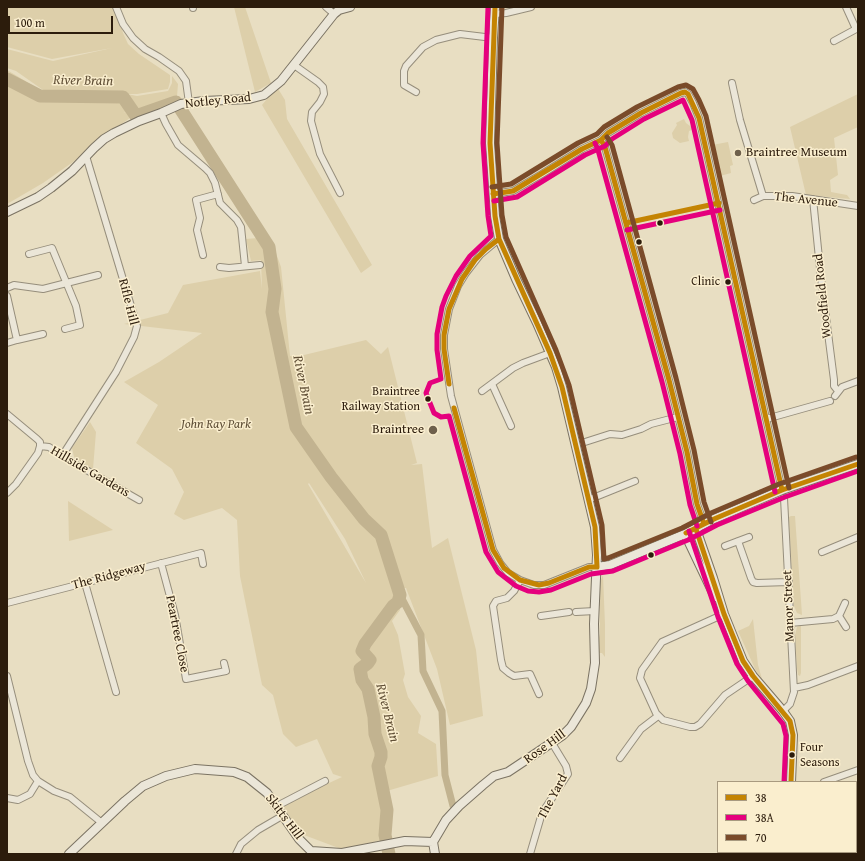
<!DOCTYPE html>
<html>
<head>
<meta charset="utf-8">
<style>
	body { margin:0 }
	#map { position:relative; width:865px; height:861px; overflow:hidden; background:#e8dec2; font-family:"Gentium Book Plus",serif }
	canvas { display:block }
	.frame { position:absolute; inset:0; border:8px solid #2c1c0c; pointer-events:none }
	.legend { position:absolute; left:717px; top:781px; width:140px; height:72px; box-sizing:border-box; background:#faeece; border:1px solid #a89a80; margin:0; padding:5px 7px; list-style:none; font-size:12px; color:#2c1c0c }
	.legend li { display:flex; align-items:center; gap:8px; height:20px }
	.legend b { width:20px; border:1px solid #a89a80 }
	.scale { position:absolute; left:8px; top:16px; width:105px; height:18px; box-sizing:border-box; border:2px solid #2c1c0c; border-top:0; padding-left:5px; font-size:12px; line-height:14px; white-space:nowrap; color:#2c1c0c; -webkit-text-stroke:3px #faeece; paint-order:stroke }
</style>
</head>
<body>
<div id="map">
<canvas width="865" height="861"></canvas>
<div class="frame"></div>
<ul class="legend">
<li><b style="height:5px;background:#c48403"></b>38</li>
<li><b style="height:5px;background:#e5007d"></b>38A</li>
<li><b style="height:5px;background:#7a4b2a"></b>70</li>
</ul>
<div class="scale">100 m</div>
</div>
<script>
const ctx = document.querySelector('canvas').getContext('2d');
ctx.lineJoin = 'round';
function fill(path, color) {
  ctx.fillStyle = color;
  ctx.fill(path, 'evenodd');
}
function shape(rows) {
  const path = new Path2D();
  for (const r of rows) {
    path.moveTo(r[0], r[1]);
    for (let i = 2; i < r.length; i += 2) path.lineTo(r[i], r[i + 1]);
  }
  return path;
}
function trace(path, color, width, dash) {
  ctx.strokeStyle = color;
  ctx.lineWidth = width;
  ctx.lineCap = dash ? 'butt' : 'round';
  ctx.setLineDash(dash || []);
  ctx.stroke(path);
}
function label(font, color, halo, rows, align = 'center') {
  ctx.font = font + ' "Gentium Book Plus",serif';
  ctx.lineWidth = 3;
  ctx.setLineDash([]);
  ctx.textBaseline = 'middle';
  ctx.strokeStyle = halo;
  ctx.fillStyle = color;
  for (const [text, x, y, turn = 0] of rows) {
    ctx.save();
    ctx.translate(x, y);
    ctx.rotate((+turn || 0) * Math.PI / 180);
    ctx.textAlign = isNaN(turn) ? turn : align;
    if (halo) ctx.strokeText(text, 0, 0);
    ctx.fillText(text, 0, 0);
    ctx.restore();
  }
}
fill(shape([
	[7,7,116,7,123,33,128,44,139,54,170,75,170,82,168,89,137,94,127,94,137,96,168,91,172,83,172,76,178,84,177,96,176,99,137,112,124,96,40,94,7,76,7,70,42,91,63,91,43,90,16,71,7,68,7,49,53,61,112,48,52,59,7,47],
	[234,7,245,7,271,83,255,92],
	[7,81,39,98,122,100,129,110,123,113,129,111,133,116,105,135,73,162,43,183,7,204],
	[277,87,285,100,287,119,372,265,361,273,262,105],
	[858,94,858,127,834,138,838,175,830,180,831,192,847,195,850,199,806,195,790,127],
	[684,119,686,123,690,126,692,125,694,129,689,131,688,137,689,141,680,143,673,138,672,133,677,125,676,123],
	[728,142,733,165,730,166,731,173,720,176,712,145],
	[270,237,281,267,290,356,304,355,366,340,381,354,388,347,417,463,411,465,422,464,432,548,448,538,476,650,483,716,450,725,437,669,406,588,391,587,400,610,392,621,398,635,405,674,403,680,408,697,421,716,418,733,436,744,438,776,380,793,382,799,381,840,344,850,304,835,298,829,282,806,301,796,342,777,333,774,317,739,296,747,283,734,273,695,262,685,240,576,237,520,222,508,184,520,174,514,184,492,172,469,136,443,158,405,124,382,159,362,202,333,124,324,168,313,183,285,260,271,262,289,261,260,251,261,246,239],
	[309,483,345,539,366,583,308,484],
	[90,422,96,432,93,469,74,457,72,448],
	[68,501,113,530,69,541],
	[791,516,795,516,802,615,797,613,794,606,789,522,789,517],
	[603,575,605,625,605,657,602,653,598,653,598,641,600,634,600,606,598,605,598,586],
	[753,619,758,665,762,679,756,671,738,631,749,626],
	[801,625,801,673,800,676,798,675,797,668,795,635,797,627]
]), '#ddcfaa');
trace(shape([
	[400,595,421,635,423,671,442,711,445,775,453,806]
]), '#c2b390', 7);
trace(shape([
	[7,79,40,96,123,97,136,116,176,102,269,247,275,289,272,312,296,427,331,477,364,519,381,535,400,595,398,602,393,606,365,644,362,651,370,660,368,663,360,669,362,680,368,689,374,717,375,734,381,752,381,757,378,766,387,810,385,835,389,854]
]), '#c2b390', 13);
const street = shape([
	[116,7,123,24,133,38,145,49,159,57,179,71,186,81,189,103],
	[193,7,193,8],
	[326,7,334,14],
	[846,7,856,29],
	[495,14,506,13,531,7],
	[834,41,858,28],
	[294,65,318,82,323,87,324,94,320,102,312,112,311,121,320,154,340,193],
	[732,83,740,120,763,196],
	[416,92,404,85,404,71,406,66,423,47,436,40,460,34,493,38],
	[161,113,166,124,178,145,205,168,210,173,215,183,220,203,237,220,241,227,245,266],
	[601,140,605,147,669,380,687,452,697,504,704,524],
	[493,194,513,191,542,174,582,149,601,140,608,133,641,113,681,93,685,92,688,94,693,103,699,118,705,144,782,490],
	[813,199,821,278,834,380,834,386,838,391],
	[754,200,763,196,792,196,858,206],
	[499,239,480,255,466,273,458,286,449,309,444,335,444,349,451,396,493,550,500,563,508,573,520,580,534,585,544,585,589,567,597,567],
	[29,254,52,248,76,306,80,325,65,329],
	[203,255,197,230,200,218,196,200,218,194],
	[220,267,229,268,260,265],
	[7,288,14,285,43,289,98,275],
	[7,296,17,340,43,334],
	[7,343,17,340],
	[492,384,511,426],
	[482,391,513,368,523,363,550,353],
	[835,396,842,387,858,381],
	[7,414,37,439,40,442,40,446],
	[766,419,830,401],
	[585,442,610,434,622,435,641,429,651,424,678,417],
	[40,446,49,447,62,456,139,500],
	[62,456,116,372,134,337,137,326,86,156],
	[7,493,16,484,38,453,40,446],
	[588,500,635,481],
	[738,541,751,578,753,582,757,583,789,582],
	[725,546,749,537],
	[822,552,858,537],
	[161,563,175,615,186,679,226,671,224,663],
	[520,580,514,591,507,598,496,601,493,606,501,660,503,668,509,673,514,676,530,674,539,694],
	[85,583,116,692],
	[7,603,201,553,203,564],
	[576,612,595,611],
	[724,614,662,642,642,670,640,678,656,713,663,720,690,727,695,727,700,724,725,695,753,676],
	[541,616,569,612],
	[839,616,846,627],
	[790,623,833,619,839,616,845,603],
	[7,676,28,761,33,775,38,781,54,791,70,797,102,823],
	[794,688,808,685,858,666],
	[783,711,790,704,794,692,784,498],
	[620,758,641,729,658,716],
	[824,782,858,770],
	[7,798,18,800,30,794,38,781],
	[277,806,325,781],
	[236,854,241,844,258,830,282,816],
	[530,854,542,813,568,774,566,766,552,743]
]);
const secondary = shape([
	[7,212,38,197,51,188,72,171,94,148,104,139,114,133,139,121,161,113,181,104,204,101,249,99,264,95,281,81,334,14,339,10,350,7],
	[696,529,713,578,724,614,743,661,753,676,783,711,790,721,793,735,791,782],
	[685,534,715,597],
	[597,567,610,565,685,534,714,519,782,490,858,464],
	[433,842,446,820,459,806,483,785,494,776,508,772,520,764,563,735,571,727,586,703,591,689,595,663,594,624,597,555,595,527,562,387,556,367,537,323,516,279,499,239,495,216,490,143,493,38,495,7],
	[433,842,435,854],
	[69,854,125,801,143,786,166,776,195,769,234,772,247,777,267,793,299,839,311,851,342,853,405,841,433,842],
	[780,854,780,852]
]);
trace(street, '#968e7c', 8);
trace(secondary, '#7b7363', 10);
trace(street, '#ebe6d8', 6);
trace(secondary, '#ebe6d8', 8);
trace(shape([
	[495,7,490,143,495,216,499,239,550,353,562,387,595,527,597,567],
	[688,94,699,118,782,490],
	[601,140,605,147,669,380,687,452,697,504,704,524],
	[493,194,513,191,582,149,601,140,608,133,641,113,681,93,685,92,688,94],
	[626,223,719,203],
	[449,384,444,349,444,335,449,309,462,279,475,260,486,249,499,239],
	[454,408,493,550,504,568,520,580,539,585,549,583,589,567,597,567],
	[696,529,724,614,743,661,753,676,790,721,793,735,791,782],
	[686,533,714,519,782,490,858,464]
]), '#c48403', 5);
trace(shape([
	[488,7,483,143,488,216,491,236,470,256,456,276,446,296,442,307,437,334,437,350,441,379,430,383,426,393,434,413,441,417,449,416,486,552,498,572,516,586,528,591,539,592,551,590,591,574,613,571,688,540,717,525,785,497,858,471],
	[595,143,598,150,662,382,680,454,690,505,697,526],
	[494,201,517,197,585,155,605,146,612,139,644,119,683,100,692,120,775,492],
	[627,230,720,210],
	[689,531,718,617,737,664,748,681,783,724,786,736,784,782]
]), '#e5007d', 5);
trace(shape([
	[502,7,497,143,502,215,506,237,556,350,569,385,602,525,604,559,608,558,682,528,711,513,779,484,856,457],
	[607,137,612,145,676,378,694,450,704,502,711,522],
	[492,187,511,184,578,143,597,134,604,127,637,107,678,87,686,85,693,89,699,100,706,116,789,488]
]), '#7a4b2a', 5);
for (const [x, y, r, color] of [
	[738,153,4,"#6e604c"],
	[660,223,3.5,"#2c1c0c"],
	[639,242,3.5,"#2c1c0c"],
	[728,282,3.5,"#2c1c0c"],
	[428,399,3.5,"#2c1c0c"],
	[433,430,5,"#6e604c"],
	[651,555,3.5,"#2c1c0c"],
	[792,755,3.5,"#2c1c0c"]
]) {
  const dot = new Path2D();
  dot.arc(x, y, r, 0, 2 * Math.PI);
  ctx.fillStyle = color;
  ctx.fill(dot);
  trace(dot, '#faeece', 1.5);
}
label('12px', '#2c1c0c', '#faeece', [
	["Clinic",720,282],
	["Braintree",420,392],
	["Railway Station",420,407],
	["Four",800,748,"left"],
	["Seasons",800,763,"left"]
], 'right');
label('13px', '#2c1c0c', '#faeece', [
	["Notley Road",218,101,-6],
	["The Avenue",806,200,6],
	["Woodfield Road",823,296,-96],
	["Rifle Hill",128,302,76],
	["Hillside Gardens",90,472,30],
	["The Ridgeway",109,576,-15],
	["Manor Street",789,606,-92],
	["Peartree Close",177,634,79],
	["Rose Hill",545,747,-36],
	["The Yard",553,797,-62],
	["Skitts Hill",284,817,53]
]);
label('13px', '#2c1c0c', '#faeece', [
	["Braintree Museum",746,153],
	["Braintree",424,430,"right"]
], 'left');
label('italic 13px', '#5e4e36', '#faeece', [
	["John Ray Park",216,425]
]);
label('italic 14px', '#625138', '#faeece', [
	["River Brain",83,81,1],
	["River Brain",303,385,78],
	["River Brain",387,713,76]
]);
</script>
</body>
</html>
